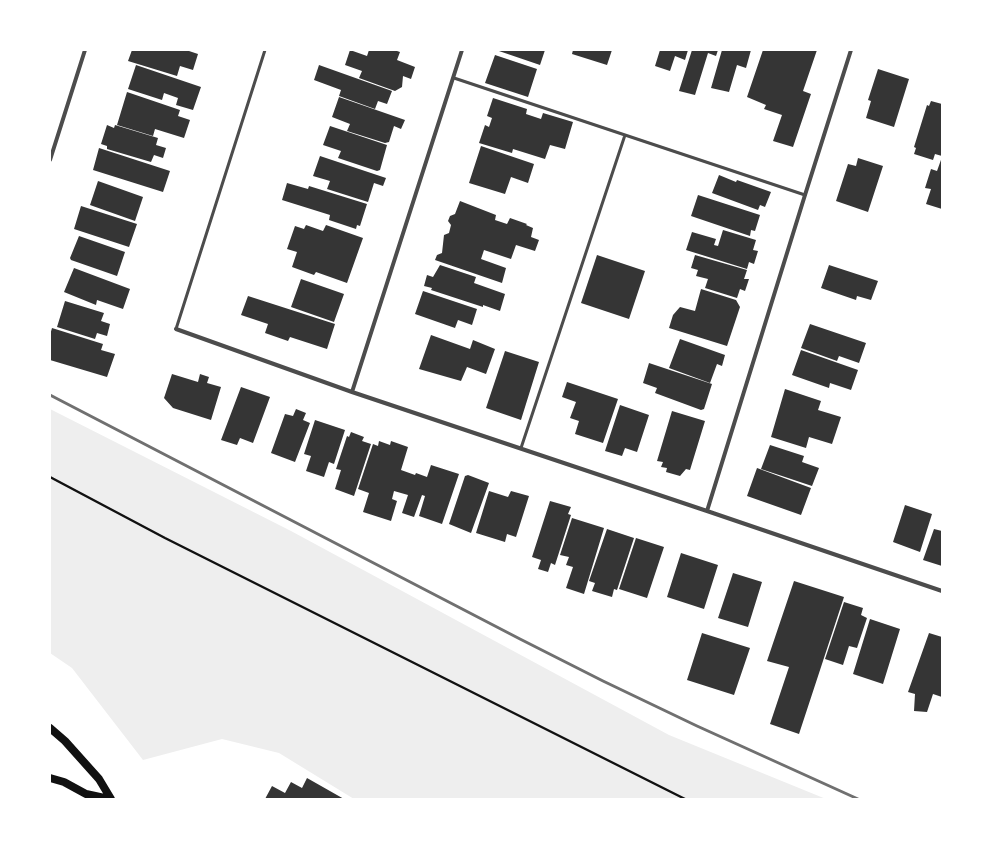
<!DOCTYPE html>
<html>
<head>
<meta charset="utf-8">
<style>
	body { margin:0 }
	#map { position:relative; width:992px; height:849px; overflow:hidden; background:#fff; font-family:"Fira Sans",sans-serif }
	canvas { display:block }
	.frame { position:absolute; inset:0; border:51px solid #fff; pointer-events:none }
</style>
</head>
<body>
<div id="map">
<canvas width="992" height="849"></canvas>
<div class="frame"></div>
</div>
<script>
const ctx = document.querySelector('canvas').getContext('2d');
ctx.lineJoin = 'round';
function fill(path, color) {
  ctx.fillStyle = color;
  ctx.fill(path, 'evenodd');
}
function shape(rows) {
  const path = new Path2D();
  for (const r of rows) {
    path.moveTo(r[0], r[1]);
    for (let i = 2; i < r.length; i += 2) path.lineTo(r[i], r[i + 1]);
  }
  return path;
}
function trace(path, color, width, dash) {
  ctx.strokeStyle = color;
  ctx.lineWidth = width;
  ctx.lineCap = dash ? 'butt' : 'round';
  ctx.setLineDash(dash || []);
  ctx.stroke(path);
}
fill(shape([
	[50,409,291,531,669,735,826,799,354,799,279,753,222,739,143,760,72,668,50,653]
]), '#eee');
fill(shape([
	[132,50,186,50,198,54,193,70,180,66,177,76,128,61],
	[350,50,367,56,369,50,394,50,400,52,397,60,415,67,411,79,403,76,402,87,395,91,359,78,362,71,345,65],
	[496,50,545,50,540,65],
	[573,50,612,50,607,65,572,54],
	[660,50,688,50,685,60,675,56,670,71,655,66],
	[692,50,718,50,716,56,708,53,695,95,679,91],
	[722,50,751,50,746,68,737,65,729,92,711,88],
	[763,50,817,50,803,91,811,94,793,147,773,141,782,115,764,109,766,105,747,97],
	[495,55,537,69,528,97,485,83],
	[136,65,201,87,193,110,176,105,178,98,164,93,162,100,128,89],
	[319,65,392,91,387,104,378,101,375,109,339,96,341,90,314,80],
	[878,69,909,79,894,127,866,118,871,101,868,100],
	[127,92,180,110,178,116,190,120,184,138,155,129,153,136,117,125],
	[339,97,405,120,401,129,394,126,389,142,385,143,347,131,350,124,332,117],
	[493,98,527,109,526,114,541,119,543,113,573,122,565,149,550,145,545,159,513,149,512,153,479,143,485,125,489,127,492,118,487,116],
	[931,101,942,104,942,156,935,154,933,160,914,154,916,148,914,147,927,105,929,106],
	[107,125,114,128,115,125,158,138,156,145,166,148,163,158,154,155,151,162,107,149,107,146,101,144],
	[330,126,387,145,380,170,377,171,338,158,341,151,323,145],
	[481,146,534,164,528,183,511,177,505,194,469,183],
	[99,148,170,171,163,192,93,170],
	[320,156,386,178,383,186,374,183,368,202,327,189,330,181,313,176],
	[942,157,942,209,926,204,931,189,925,188,931,169,937,171],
	[858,158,883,166,868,212,836,201,848,164,856,166],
	[719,175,736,182,737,180,771,192,765,207,760,205,758,210,712,193],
	[98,181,143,197,135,221,90,205],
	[287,183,308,189,309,186,367,204,360,226,357,225,356,229,329,220,330,215,282,200],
	[698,195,760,215,755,231,751,230,750,236,691,216],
	[460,201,496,215,495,220,507,224,510,218,527,224,526,225,533,228,531,237,539,240,535,251,516,245,511,259,484,250,481,259,506,268,502,283,435,260,437,255,442,253,444,235,449,233,451,225,448,221,450,216,455,214],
	[81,206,137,224,129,247,74,229],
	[306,225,323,231,326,225,363,238,347,283,316,272,314,275,292,267,297,252,287,249,295,226,304,229],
	[723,230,756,240,753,250,758,251,754,264,749,262,747,269,686,250,692,232,716,239,714,245,718,246],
	[79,236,125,252,117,276,71,260,70,258],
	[597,255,645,271,629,319,581,303],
	[695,255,747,270,744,279,749,279,745,291,740,289,737,298,705,288,708,279,696,276,698,270,691,268],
	[440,265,476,277,474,283,505,294,500,311,483,305,483,307,431,290,432,288,424,286,427,275,433,277],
	[829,265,878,281,871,300,857,296,856,300,821,288],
	[74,268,130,289,123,309,97,300,96,305,64,292],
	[301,279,344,294,334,322,291,307],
	[701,289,736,300,740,307,727,346,669,328,673,315,680,307,695,311],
	[423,291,477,309,472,325,458,320,455,328,415,314],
	[248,296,335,324,327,349,290,337,288,341,265,333,268,324,241,315],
	[65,301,104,313,101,321,110,324,107,336,97,333,95,339,57,327],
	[810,324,866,343,859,363,839,356,837,361,801,348],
	[52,328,103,344,101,350,115,354,107,377,50,360,50,335],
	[431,335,470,349,473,340,495,349,486,374,467,367,461,381,419,369],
	[680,339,725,355,722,366,717,364,710,383,669,368],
	[801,350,858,370,851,390,830,383,829,388,792,375],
	[505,351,539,362,521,420,486,408],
	[649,363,712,384,704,409,701,410,655,393,657,388,643,383],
	[172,374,198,382,200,374,209,377,207,383,221,387,211,420,173,408,164,398],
	[567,382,618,399,603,443,575,434,579,421,570,418,576,402,562,397],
	[241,387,270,397,253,443,240,438,237,445,221,440],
	[785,389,821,401,818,410,841,417,832,444,809,437,806,448,771,437],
	[620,405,649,415,637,452,625,448,622,456,605,451],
	[296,409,306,413,303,420,310,423,295,462,271,453,285,414,293,416],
	[672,411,705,421,690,470,686,469,680,476,666,472,667,468,661,467,663,462,657,461],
	[315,420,345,430,334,464,329,462,324,477,306,471,311,456,304,454],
	[351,432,364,437,362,441,371,444,354,496,335,489,341,470,336,469,347,436,349,437],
	[379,441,390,445,391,441,408,447,401,470,415,475,416,473,427,477,431,465,459,474,442,524,419,516,425,496,422,495,414,517,402,513,408,495,394,491,392,499,397,501,391,521,363,512,369,493,358,489,373,444,378,446],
	[770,445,804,456,802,462,819,468,812,486,761,469],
	[757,468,811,488,801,515,747,496],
	[468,475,489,483,471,533,449,524,465,476],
	[489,491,508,497,511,491,529,496,516,537,507,534,505,542,476,533],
	[550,501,571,507,568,514,571,515,555,565,551,563,548,572,538,569,541,560,532,557],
	[905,505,932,514,920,552,893,542],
	[572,518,604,528,584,594,566,588,573,567,566,565,569,557,560,555],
	[607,529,634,538,617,590,614,589,612,597,592,591,595,583,589,581],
	[934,529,942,531,942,566,923,560],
	[636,538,664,547,647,598,619,589],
	[681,553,718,565,704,609,667,597],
	[733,573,762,582,748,627,718,618],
	[794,581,844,597,799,734,770,724,789,667,767,661],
	[844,602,863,608,861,615,867,618,857,648,849,646,843,665,825,659],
	[870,619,900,629,883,684,853,674],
	[702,633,750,648,734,695,687,680],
	[929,633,942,637,942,697,933,694,927,712,914,711,915,694,908,692],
	[307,778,344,799,265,799,272,786,285,793,291,782,302,788]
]), '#353535');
trace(shape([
	[50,477,165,538,685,799]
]), '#111', 2.5);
trace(shape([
	[454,78,805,195],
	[176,329,265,50],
	[521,448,625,135]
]), '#4c4c4c', 3);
trace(shape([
	[50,160,85,50],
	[176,329,352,392,707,511,942,591],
	[352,392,462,50],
	[707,511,805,195,851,50]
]), '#4c4c4c', 4);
trace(shape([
	[50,728,65,741,99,779,111,799],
	[50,778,64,782,86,794,109,799]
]), '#111', 8);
trace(shape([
	[50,395,520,639,603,681,697,726,858,799]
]), '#707070', 3);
</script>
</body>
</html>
